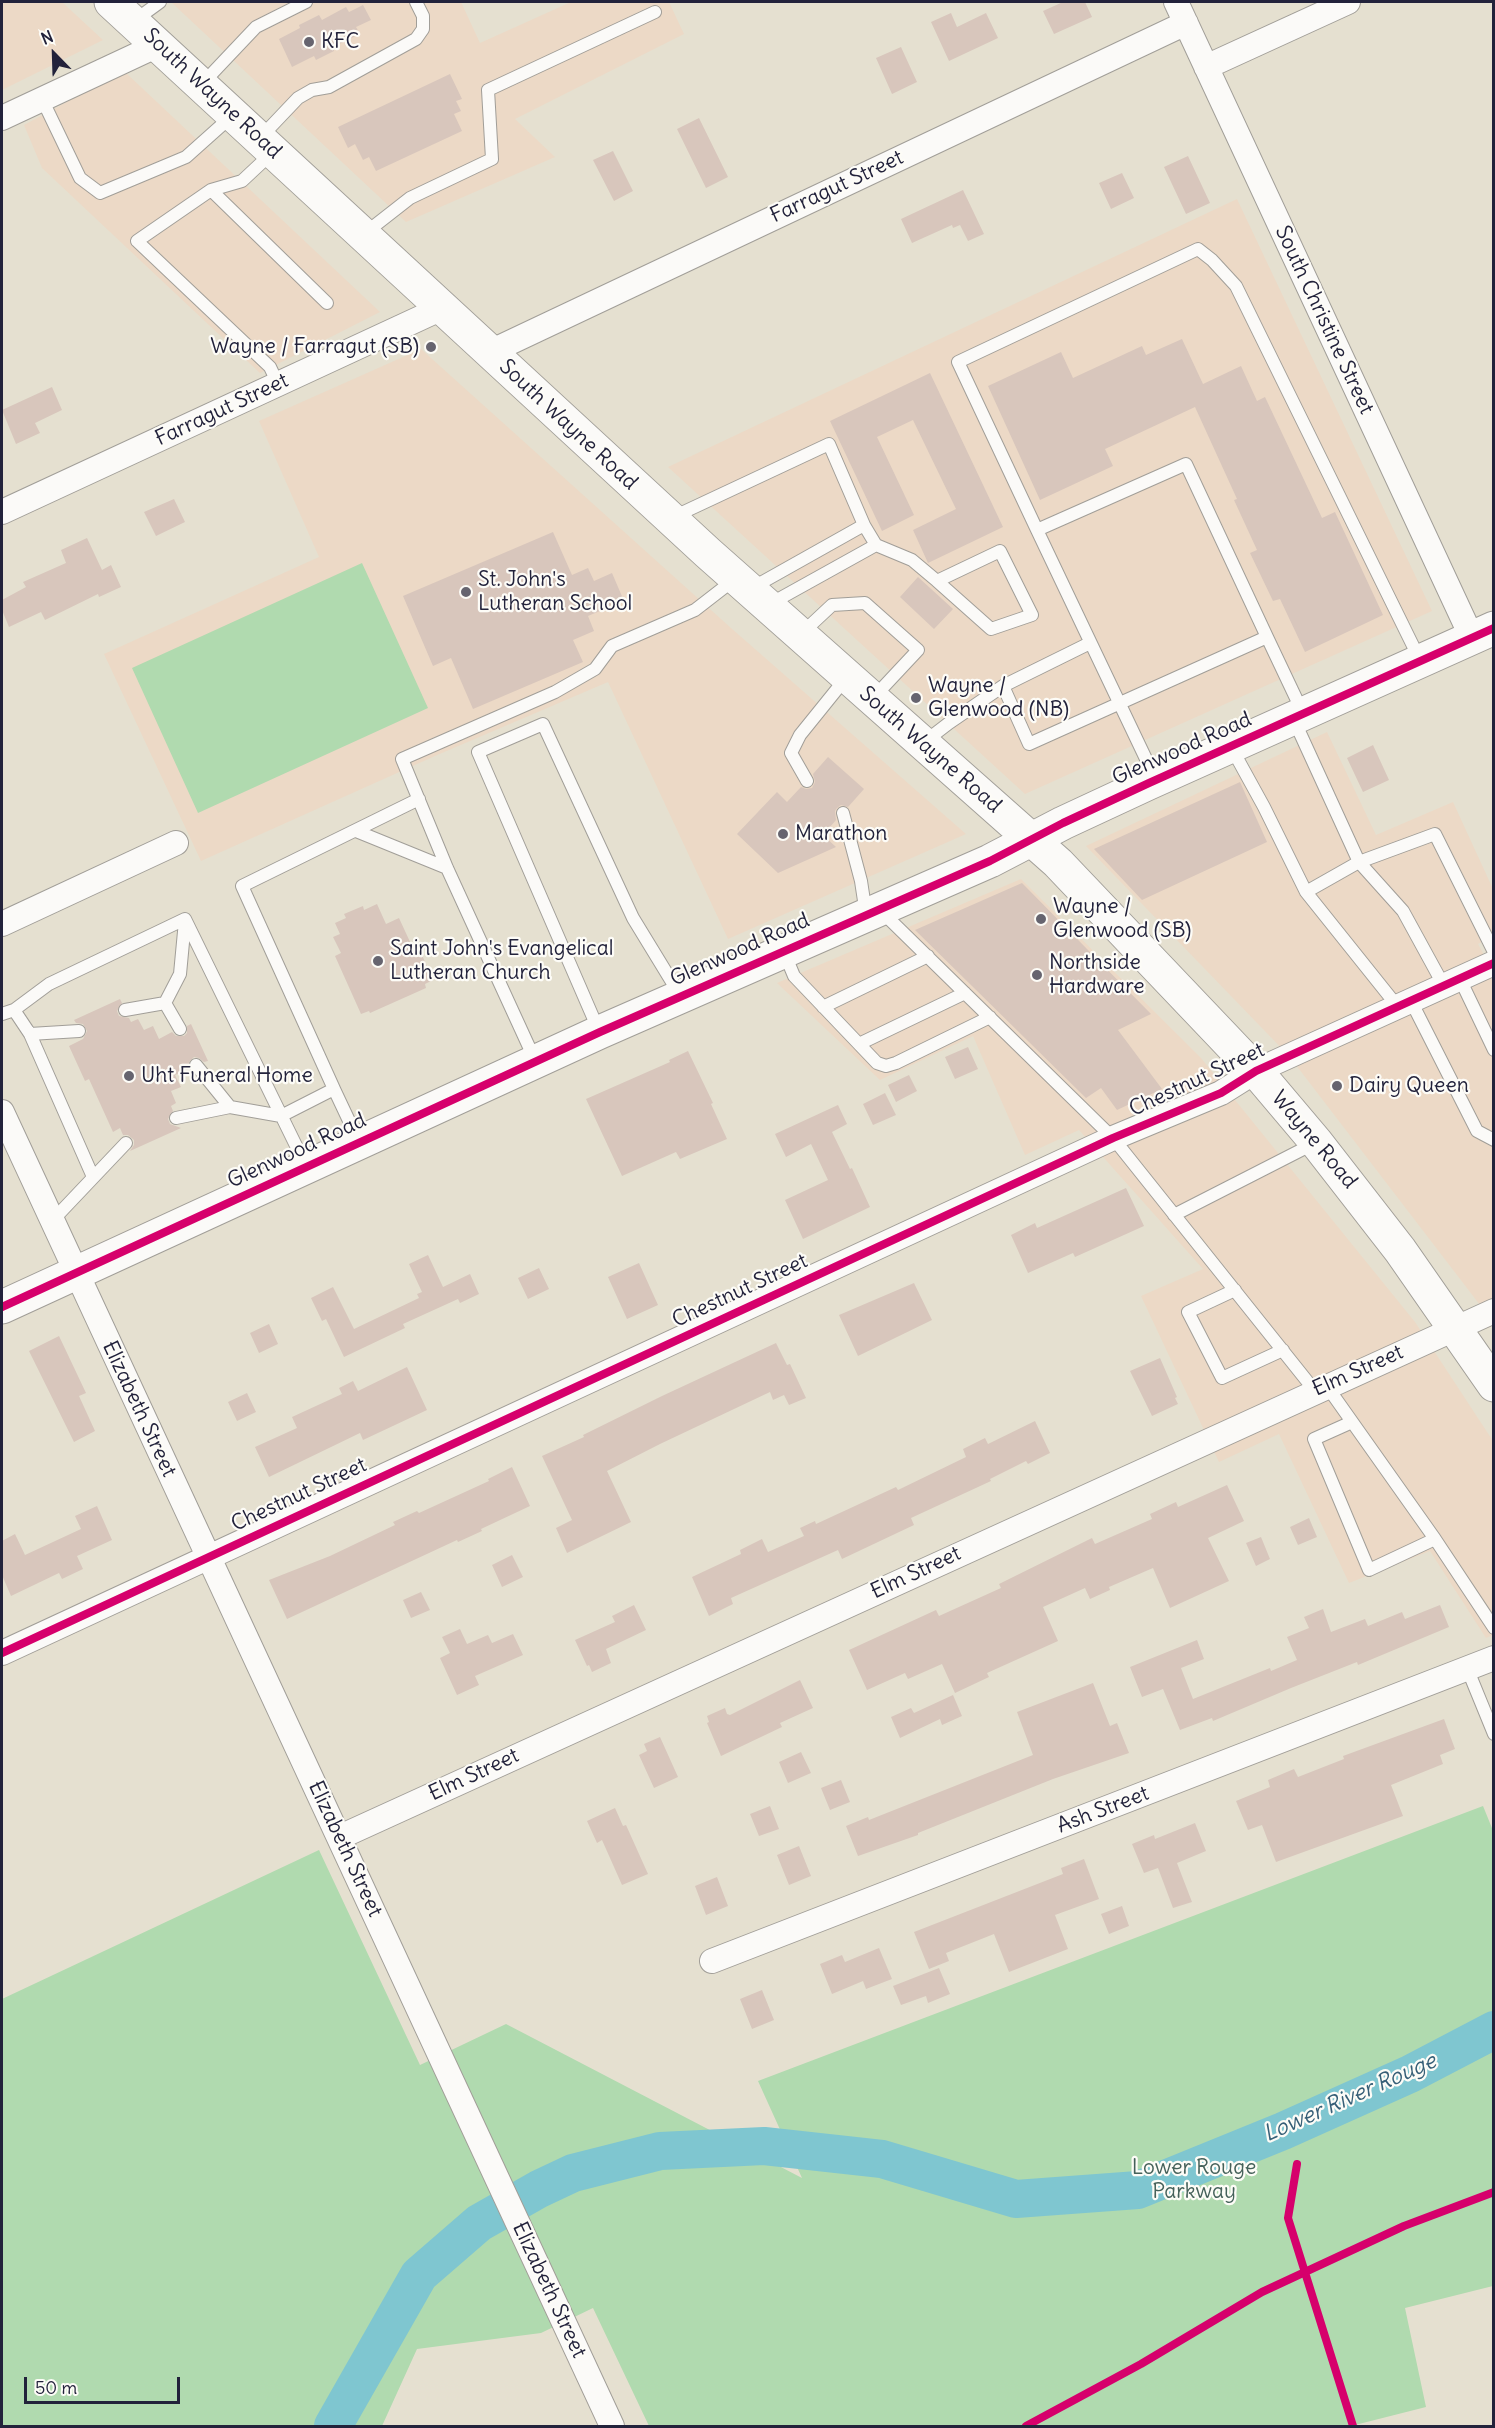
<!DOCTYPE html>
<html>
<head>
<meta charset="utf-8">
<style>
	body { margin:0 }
	#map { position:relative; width:1495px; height:2428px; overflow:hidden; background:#e5e0d0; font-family:Delius,sans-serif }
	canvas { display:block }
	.frame { position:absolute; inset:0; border:3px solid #22223b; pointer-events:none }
	.north { position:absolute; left:24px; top:24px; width:60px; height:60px; -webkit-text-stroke:4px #fdfcf7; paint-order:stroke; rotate:337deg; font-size:16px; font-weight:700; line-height:24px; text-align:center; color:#22223b }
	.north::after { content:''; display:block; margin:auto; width:21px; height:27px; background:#22223b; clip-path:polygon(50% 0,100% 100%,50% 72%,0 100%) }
	.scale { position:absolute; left:24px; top:2377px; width:156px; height:27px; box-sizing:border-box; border:3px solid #22223b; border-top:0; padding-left:8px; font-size:18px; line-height:21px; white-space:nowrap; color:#22223b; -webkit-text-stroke:4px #fdfcf7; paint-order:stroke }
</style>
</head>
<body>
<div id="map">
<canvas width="1495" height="2428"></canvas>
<div class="frame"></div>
<div class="north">N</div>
<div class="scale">50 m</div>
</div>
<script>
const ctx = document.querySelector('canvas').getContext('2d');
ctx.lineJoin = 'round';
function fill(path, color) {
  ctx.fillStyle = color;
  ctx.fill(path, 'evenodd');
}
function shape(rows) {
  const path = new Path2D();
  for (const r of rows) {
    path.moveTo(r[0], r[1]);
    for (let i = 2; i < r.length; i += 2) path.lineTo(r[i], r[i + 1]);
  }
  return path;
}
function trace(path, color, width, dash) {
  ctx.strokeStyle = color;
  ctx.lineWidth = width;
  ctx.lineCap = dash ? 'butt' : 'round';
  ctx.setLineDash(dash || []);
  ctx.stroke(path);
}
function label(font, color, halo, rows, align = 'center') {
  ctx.font = font + ' Delius,sans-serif';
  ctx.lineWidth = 4.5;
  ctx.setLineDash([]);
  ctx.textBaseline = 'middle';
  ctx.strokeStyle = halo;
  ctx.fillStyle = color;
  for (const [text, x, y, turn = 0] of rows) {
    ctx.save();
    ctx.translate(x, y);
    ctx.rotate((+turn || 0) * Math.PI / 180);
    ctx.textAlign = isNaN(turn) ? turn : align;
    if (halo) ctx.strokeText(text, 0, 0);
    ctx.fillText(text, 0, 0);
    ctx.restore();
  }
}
fill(shape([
	[2,2,62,2,103,40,2,90],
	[171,2,461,2,480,43,571,2,669,2,684,34,515,119,555,157,406,222],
	[124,71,380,312,260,373,42,168,24,125],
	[1237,199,1432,611,1025,794,668,467],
	[421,349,731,628,966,834,728,939,608,682,435,756,201,861,104,654,319,557,259,421],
	[1327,732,1376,835,1453,802,1493,889,1493,936,1478,944,1494,973,1493,1322,1289,1056,1086,846],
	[1021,879,1201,1058,1415,1322,1493,1441,1493,1635,1486,1638,1430,1551,1349,1583,1279,1434,1219,1462,1141,1296,1203,1269,1079,1130,1025,1155,973,1036,880,1080,777,983]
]), '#ecd9c6');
fill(shape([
	[362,563,428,708,198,813,132,668],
	[1483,1806,1494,1833,1493,2286,1405,2308,1426,2407,1351,2426,649,2426,593,2308,541,2333,417,2349,382,2426,2,2426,2,1999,319,1850,420,2065,506,2024,802,2178,758,2081]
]), '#b0daaf');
trace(shape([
	[333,2426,419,2275,479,2223,539,2189,573,2173,660,2151,764,2146,882,2159,1016,2199,1138,2190,1283,2131,1410,2074,1494,2030]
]), '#7fc6d0', 38);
fill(shape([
	[1063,2,1085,2,1092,17,1054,34,1043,11],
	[363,5,371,20,356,27,360,34,333,47,334,51,316,60,314,56,292,67,279,39,300,28,299,25,319,15,322,20,346,7,349,12],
	[951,13,957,27,986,13,998,38,949,61,931,22],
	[901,47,917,82,892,94,876,58],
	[450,74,462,99,456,101,461,111,454,114,462,131,376,171,369,157,363,160,355,144,348,148,338,127],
	[699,118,728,177,706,188,677,129],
	[613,151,633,191,614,201,593,160],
	[1188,156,1210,203,1186,214,1164,167],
	[1122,173,1134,198,1111,209,1099,183],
	[963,190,984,234,968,241,960,225,953,228,952,225,912,243,901,219],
	[1182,339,1203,384,1241,366,1257,401,1265,397,1322,518,1335,512,1383,615,1305,652,1280,599,1273,601,1250,553,1257,550,1234,500,1237,499,1195,407,1105,449,1113,466,1040,500,988,386,1061,352,1073,378,1142,346,1146,355],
	[930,373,1003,527,928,563,913,530,956,509,913,420,877,437,914,515,882,531,830,421],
	[52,387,62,410,35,423,40,433,16,444,2,410],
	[174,499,185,522,156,536,144,512],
	[553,532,572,575,588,568,594,581,612,573,624,601,588,616,594,631,573,640,583,662,473,709,451,658,433,666,403,596],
	[87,538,102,570,111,565,121,587,99,597,98,594,45,620,41,612,9,627,2,610,2,600,26,587,23,582,66,563,61,550],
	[918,577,953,609,934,629,900,597],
	[1373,745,1389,780,1363,792,1347,758],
	[828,757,864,789,848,807,841,805,837,808,835,811,836,820,823,835,836,847,778,873,737,834,777,792,787,802,801,787,806,789,812,788,815,782,813,774],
	[1240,782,1267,842,1142,900,1094,849],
	[1022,883,1151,1014,1118,1030,1162,1089,1117,1110,1101,1088,1086,1098,915,930],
	[377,904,386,924,399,918,417,957,422,955,433,980,425,984,426,988,370,1013,369,1011,361,1014,335,956,341,953,333,937,340,934,335,923,346,918,344,914,363,906,364,910],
	[120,999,122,1003,117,1011,119,1016,129,1018,131,1022,138,1019,144,1030,153,1026,159,1039,172,1032,176,1036,184,1036,187,1033,187,1026,191,1024,208,1061,204,1062,199,1058,194,1057,189,1062,189,1069,175,1075,181,1087,171,1091,176,1103,171,1106,173,1111,168,1119,170,1124,181,1128,130,1151,134,1145,134,1140,128,1135,123,1135,120,1128,113,1132,89,1079,85,1081,69,1046,83,1039,87,1031,83,1024,76,1023,74,1020],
	[968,1047,978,1069,955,1079,945,1057],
	[688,1051,713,1103,711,1104,727,1139,680,1159,676,1152,622,1176,586,1099,670,1062,669,1060],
	[909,1075,917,1091,896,1102,888,1085],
	[885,1093,896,1115,873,1125,863,1104],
	[838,1105,847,1124,832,1132,850,1169,852,1168,870,1207,803,1239,785,1200,828,1180,811,1144,786,1157,775,1134],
	[1126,1188,1144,1226,1075,1257,1073,1253,1028,1273,1011,1235,1035,1223,1037,1228],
	[428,1255,443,1287,470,1274,479,1294,460,1303,458,1299,403,1324,405,1328,344,1357,326,1319,322,1321,311,1298,333,1287,354,1329,419,1298,417,1294,422,1292,409,1264],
	[639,1263,658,1305,627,1319,608,1277],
	[539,1268,549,1289,528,1299,518,1278],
	[914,1283,932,1320,858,1356,839,1315],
	[269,1324,278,1344,259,1353,250,1333],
	[59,1336,86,1393,79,1396,95,1431,74,1442,29,1351],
	[776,1343,787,1365,790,1364,806,1398,789,1405,784,1395,773,1400,770,1392,660,1444,607,1471,631,1522,567,1553,556,1528,572,1520,542,1456,584,1437,583,1435,662,1396],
	[1160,1358,1177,1397,1175,1398,1178,1404,1152,1416,1130,1371],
	[407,1367,427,1410,363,1440,360,1433,269,1477,255,1447,297,1428,292,1417,342,1394,339,1388,353,1381,358,1391],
	[247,1393,256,1412,237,1421,228,1402],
	[1035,1421,1050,1453,1028,1464,1026,1461,990,1479,991,1481,911,1518,914,1525,842,1559,838,1550,731,1598,733,1604,709,1616,692,1577,741,1554,740,1550,762,1539,768,1552,804,1536,800,1528,815,1521,816,1524,896,1487,898,1490,966,1457,963,1449,985,1438,988,1444],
	[512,1467,530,1506,481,1529,482,1531,458,1542,457,1540,287,1619,269,1580,330,1556,395,1525,393,1522,417,1511,419,1513,489,1481,488,1479],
	[1227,1485,1244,1521,1208,1538,1229,1581,1170,1608,1153,1568,1109,1587,1110,1590,1090,1599,1085,1588,1043,1607,1058,1641,987,1673,989,1677,955,1693,942,1664,908,1679,905,1673,867,1690,849,1650,936,1610,939,1616,1001,1588,999,1584,1092,1538,1095,1544,1152,1519,1150,1514,1176,1502,1178,1507],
	[97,1506,112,1540,77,1556,83,1569,62,1579,59,1573,11,1596,2,1575,2,1541,15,1534,25,1555,81,1529,75,1516],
	[1309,1518,1317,1537,1298,1545,1290,1527],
	[1261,1537,1270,1559,1256,1566,1246,1543],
	[512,1555,523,1577,502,1587,492,1565],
	[421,1592,430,1610,411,1618,403,1600],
	[634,1605,646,1630,606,1649,611,1663,592,1672,589,1665,587,1666,575,1640,615,1622,612,1616],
	[1440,1605,1449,1627,1358,1665,1357,1662,1291,1688,1213,1721,1212,1718,1180,1730,1163,1689,1142,1697,1130,1667,1197,1640,1204,1659,1181,1668,1193,1699,1270,1668,1271,1671,1297,1660,1287,1637,1309,1628,1304,1617,1323,1609,1331,1632,1365,1619,1368,1626,1402,1612,1405,1619],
	[460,1629,467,1644,488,1635,492,1643,513,1634,523,1655,475,1676,479,1685,457,1695,440,1658,450,1653,442,1637],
	[800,1680,813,1708,780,1723,782,1727,721,1756,707,1723,709,1722,707,1716,725,1708,727,1714,730,1715],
	[1093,1683,1110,1726,1117,1723,1129,1753,1053,1779,918,1833,918,1835,858,1856,846,1826,868,1817,869,1820,1033,1755,1017,1712],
	[953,1695,962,1716,942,1725,940,1719,900,1738,891,1717,911,1708,914,1713],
	[1444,1719,1455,1749,1440,1755,1443,1764,1391,1785,1403,1816,1276,1862,1262,1825,1248,1830,1236,1801,1270,1787,1268,1780,1294,1769,1298,1777,1344,1759,1343,1756],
	[660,1737,678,1777,654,1788,639,1755,647,1751,644,1744],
	[801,1752,811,1773,788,1783,779,1762],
	[841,1780,850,1802,830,1810,821,1788],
	[770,1806,779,1829,759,1836,750,1814],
	[615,1808,623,1826,626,1825,648,1874,622,1885,602,1840,597,1843,587,1821],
	[1195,1823,1206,1851,1177,1863,1192,1902,1173,1908,1158,1868,1144,1873,1132,1844,1154,1835,1155,1839],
	[799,1846,811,1876,789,1885,777,1855],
	[1084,1859,1099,1899,1055,1915,1068,1949,1009,1972,994,1934,946,1953,949,1961,929,1969,914,1932,1063,1874,1061,1868],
	[717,1877,728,1906,706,1915,695,1886],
	[1122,1906,1129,1926,1109,1934,1101,1914],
	[879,1948,892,1979,866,1989,863,1981,832,1994,820,1964,842,1955,845,1962],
	[939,1968,950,1994,928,2003,926,1996,901,2005,893,1986],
	[762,1990,774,2020,752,2029,740,1999]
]), '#d8c6bc');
const lane = shape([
	[134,21,160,2],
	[203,83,256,27,306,2],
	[42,99,80,178,100,193,186,157,233,115],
	[260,138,298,98,312,90,329,87,416,39,423,29,423,16,416,2],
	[273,152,242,181,211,190,137,241,270,367,278,384],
	[211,190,327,303],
	[364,234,410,198,492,159,488,90,655,12],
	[671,518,829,444,864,525],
	[1037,530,958,362,1198,249,1212,260,1236,286,1420,660],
	[876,545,912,560,937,581,991,629,1032,615,1000,551,937,581],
	[750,589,864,525,876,545,768,605],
	[801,634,832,605,865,603,918,650,874,697],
	[1003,686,1090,643],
	[1294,720,1359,862,1306,892],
	[923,743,949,723,1003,686,1029,744,1267,637,1303,713],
	[1231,747,1264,807,1306,892,1398,1007],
	[1156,780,1037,530,1186,464,1267,637],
	[807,781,791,753,800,735,846,678],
	[843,813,861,881,866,914],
	[356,831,447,868],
	[882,912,1113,1138,1315,1391],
	[784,952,794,976,877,1063,886,1066,896,1063,990,1017],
	[1460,979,1494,1050],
	[1444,986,1403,911,1359,862,1435,834,1494,952],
	[1411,1001,1477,1131,1494,1140],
	[165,1003,180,974,185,921],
	[823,1007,928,956],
	[14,1010,30,1034,79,1031],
	[125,1010,165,1003,180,1029],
	[2,1014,14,1010,49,984,185,919,306,1166],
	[599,1031,478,752,543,724,633,918,680,995],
	[30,1034,93,1177],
	[859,1044,965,993],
	[535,1060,447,868,402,759,555,692,595,669,612,646,695,610,735,579],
	[196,1065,230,1107],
	[334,1089,359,1142],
	[176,1118,230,1107,281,1116,334,1089,242,886,419,799],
	[1174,1215,1315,1143],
	[52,1221,126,1143],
	[1235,1290,1188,1312,1222,1378,1283,1350],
	[1326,1385,1435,1539,1494,1628],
	[1352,1422,1314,1439,1369,1570,1435,1539],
	[1467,1668,1494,1734]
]);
const street = shape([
	[1176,2,1472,638],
	[1206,67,1348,2],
	[2,118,158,45],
	[490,352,1186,23],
	[2,512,442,308],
	[2,924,176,843],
	[2,1112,612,2426],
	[2,1653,1113,1138,1221,1093,1256,1071,1494,963],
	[340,1837,1494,1311],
	[712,1961,1494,1658]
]);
const secondary = shape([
	[111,2,708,553,1058,863,1256,1071,1316,1142,1400,1250,1494,1385],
	[2,1307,600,1032,990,861,1063,823,1149,783,1494,628]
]);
trace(lane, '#a19e98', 14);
trace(street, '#a19e98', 26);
trace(secondary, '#a19e98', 35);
trace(lane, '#fbfaf8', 12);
trace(street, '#fbfaf8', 24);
trace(secondary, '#fbfaf8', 33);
trace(shape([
	[2,1307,600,1032,990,861,1063,823,1149,783,1494,628],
	[2,1653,1113,1138,1221,1093,1256,1071,1494,963],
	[1297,2164,1288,2218,1353,2426],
	[1026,2426,1141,2364,1262,2292,1404,2226,1494,2192]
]), '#d6006c', 8);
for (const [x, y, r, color] of [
	[309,42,6,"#66646f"],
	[431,347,6,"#66646f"],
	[466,592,6,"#66646f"],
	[916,698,6,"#66646f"],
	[783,834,6,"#66646f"],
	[1041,919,6,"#66646f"],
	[378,961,6,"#66646f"],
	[1037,975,6,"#66646f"],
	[129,1076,6,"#66646f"],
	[1337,1086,6,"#66646f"]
]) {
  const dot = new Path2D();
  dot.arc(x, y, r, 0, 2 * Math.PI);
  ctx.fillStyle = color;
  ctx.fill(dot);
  trace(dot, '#fdfcf7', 2);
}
label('21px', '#22223b', '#fdfcf7', [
	["KFC",321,42],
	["Wayne / Farragut (SB)",419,347,"right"],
	["St. John's",478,580],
	["Lutheran School",478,604],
	["Wayne /",928,686],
	["Glenwood (NB)",928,710],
	["Marathon",795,834],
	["Wayne /",1053,907],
	["Glenwood (SB)",1053,931],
	["Saint John's Evangelical",390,949],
	["Lutheran Church",390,973],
	["Northside",1049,963],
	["Hardware",1049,987],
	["Uht Funeral Home",141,1076],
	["Dairy Queen",1349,1086]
], 'left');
label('21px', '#22223b', '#fdfcf7', [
	["South Wayne Road",212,94,43],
	["Farragut Street",837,187,-25],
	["South Christine Street",1324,320,65],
	["Farragut Street",222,410,-25],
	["South Wayne Road",568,425,43],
	["Glenwood Road",1182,749,-24],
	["South Wayne Road",930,750,41],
	["Glenwood Road",740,950,-24],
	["Chestnut Street",1197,1080,-25],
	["Wayne Road",1314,1140,50],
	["Glenwood Road",297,1151,-25],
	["Chestnut Street",740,1291,-25],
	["Elm Street",1358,1371,-24],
	["Elizabeth Street",139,1409,65],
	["Chestnut Street",299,1495,-25],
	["Elm Street",916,1573,-25],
	["Elm Street",474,1775,-25],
	["Ash Street",1103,1810,-21],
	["Elizabeth Street",345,1849,65],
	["Elizabeth Street",549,2290,65]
]);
label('21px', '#45615a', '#fdfcf7', [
	["Lower Rouge",1194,2168],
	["Parkway",1194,2192]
]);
label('italic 22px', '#365f77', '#fdfcf7', [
	["Lower River Rouge",1350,2098,-24]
]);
</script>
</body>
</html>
